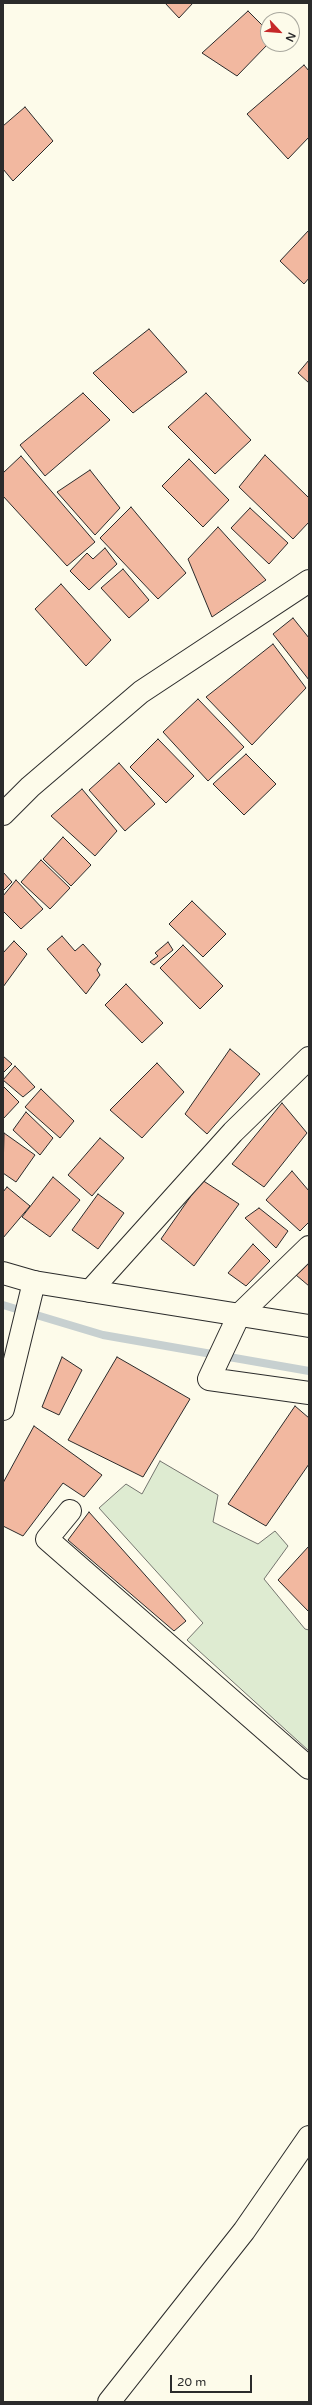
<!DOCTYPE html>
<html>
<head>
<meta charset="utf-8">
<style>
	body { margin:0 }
	#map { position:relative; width:312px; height:2405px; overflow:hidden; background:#fdfbea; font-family:"Varela Round",sans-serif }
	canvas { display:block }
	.frame { position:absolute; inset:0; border:4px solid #2b2b2b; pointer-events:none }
	.north { position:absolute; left:260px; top:12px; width:40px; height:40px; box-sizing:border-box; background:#fdfbea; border:1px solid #a9a89e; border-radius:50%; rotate:116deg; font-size:11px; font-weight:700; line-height:16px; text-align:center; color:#2b2b2b }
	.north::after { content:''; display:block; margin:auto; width:14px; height:18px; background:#c62828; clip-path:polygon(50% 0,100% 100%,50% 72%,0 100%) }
	.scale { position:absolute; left:170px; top:2375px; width:82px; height:18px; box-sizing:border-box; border:2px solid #2b2b2b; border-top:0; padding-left:5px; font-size:12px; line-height:14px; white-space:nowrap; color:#2b2b2b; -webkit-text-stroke:3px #fdfbea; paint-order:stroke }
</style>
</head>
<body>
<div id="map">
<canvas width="312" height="2405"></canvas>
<div class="frame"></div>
<div class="north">N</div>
<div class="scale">20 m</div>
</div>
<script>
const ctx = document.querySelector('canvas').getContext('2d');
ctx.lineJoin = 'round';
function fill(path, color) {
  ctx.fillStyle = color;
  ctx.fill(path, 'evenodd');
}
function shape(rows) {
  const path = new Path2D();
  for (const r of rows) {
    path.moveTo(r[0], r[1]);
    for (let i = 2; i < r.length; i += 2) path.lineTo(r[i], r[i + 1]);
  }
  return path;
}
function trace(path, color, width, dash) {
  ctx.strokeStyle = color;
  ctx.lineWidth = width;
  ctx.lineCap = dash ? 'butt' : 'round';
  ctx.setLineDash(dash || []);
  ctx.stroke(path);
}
const green = shape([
	[160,1461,218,1495,213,1522,258,1544,275,1531,288,1546,264,1579,305,1629,309,1630,309,1751,187,1640,203,1623,99,1508,126,1484,142,1494,160,1461]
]);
fill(green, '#deebd1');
trace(green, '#74746e', 1);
trace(shape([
	[3,1305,103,1335,309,1371]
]), '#c7d0d0', 8);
const building = shape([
	[165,3,193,3,179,18,165,3],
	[248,11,268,31,268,44,237,76,202,53,248,11],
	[304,65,309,71,309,137,288,159,247,114,304,65],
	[25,107,53,141,13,181,3,169,3,126,25,107],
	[309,230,309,278,304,284,280,261,309,230],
	[149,329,187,372,133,413,93,373,149,329],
	[309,360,309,383,298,373,309,360],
	[83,393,110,420,45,476,20,445,83,393],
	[206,393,251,440,215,474,168,427,206,393],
	[265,455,309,498,309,522,293,539,239,487,265,455],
	[21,456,95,542,67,566,3,496,3,473,21,456],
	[189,459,229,500,203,527,162,486,189,459],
	[90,470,120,508,95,535,57,492,90,470],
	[131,507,186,573,158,599,100,538,131,507],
	[250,508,288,543,269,564,231,528,250,508],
	[218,527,266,580,212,617,188,559,218,527],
	[105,548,117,564,89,590,70,571,87,553,93,559,105,548],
	[123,569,149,600,129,618,101,588,123,569],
	[61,584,111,640,86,666,35,609,61,584],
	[293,618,309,638,309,680,273,634,293,618],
	[273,644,306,688,252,745,206,697,273,644],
	[198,699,244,747,208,781,163,732,198,699],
	[158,739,194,776,166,803,130,767,158,739],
	[246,754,276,784,244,815,213,784,246,754],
	[119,763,155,804,125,831,89,790,119,763],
	[82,789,117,831,95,856,51,816,82,789],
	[63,837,91,865,71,886,43,859,63,837],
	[41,860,70,888,50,909,21,882,41,860],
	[3,872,12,882,3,891,3,872],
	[16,880,43,909,21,929,3,911,3,896,16,880],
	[192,901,226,934,203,957,169,924,192,901],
	[62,936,75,951,83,944,101,964,97,970,100,975,86,994,47,949,62,936],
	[14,941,27,954,3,987,3,953,14,941],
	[168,942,173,950,154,965,150,962,158,956,155,953,168,942],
	[183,945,223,986,200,1009,160,968,183,945],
	[126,984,163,1023,142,1043,105,1005,126,984],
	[230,1049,260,1074,207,1134,185,1114,230,1049],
	[3,1056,12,1064,3,1073,3,1056],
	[157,1063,184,1092,142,1138,110,1110,157,1063],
	[15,1066,35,1087,23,1097,3,1080,15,1066],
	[3,1086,19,1102,3,1119,3,1086],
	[41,1089,74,1121,60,1138,25,1107,41,1089],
	[282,1103,307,1133,264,1187,232,1164,282,1103],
	[26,1112,53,1138,40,1155,13,1130,26,1112],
	[4,1133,35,1155,16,1182,3,1173,4,1133],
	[100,1138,124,1158,92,1196,68,1175,100,1138],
	[292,1171,309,1191,309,1222,300,1231,266,1200,292,1171],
	[53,1177,80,1200,50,1237,22,1217,53,1177],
	[202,1180,239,1204,194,1266,161,1239,202,1180],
	[7,1187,30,1206,3,1238,3,1192,7,1187],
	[98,1194,124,1213,98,1249,72,1230,98,1194],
	[259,1208,288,1231,276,1248,245,1218,259,1208],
	[253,1244,270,1261,246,1286,228,1273,253,1244],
	[309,1263,309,1286,296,1275,309,1263],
	[62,1357,82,1370,59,1415,42,1407,62,1357],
	[117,1357,190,1399,143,1477,68,1440,117,1357],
	[295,1406,309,1418,309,1464,266,1526,228,1504,295,1406],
	[34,1426,102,1475,84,1497,63,1483,23,1536,3,1526,3,1483,34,1426],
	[89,1512,186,1621,174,1631,68,1540,89,1512],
	[309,1546,309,1612,278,1580,309,1546]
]);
fill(building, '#f2b8a0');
trace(building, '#2b2b2b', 1);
const minor = shape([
	[3,814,30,787,141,692,309,581],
	[309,1247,239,1315,209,1379,309,1393],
	[90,1291,233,1132,309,1058],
	[3,1409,34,1282],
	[70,1511,47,1539,309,1768],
	[109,2402,244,2231,309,2137]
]);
const secondary = shape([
	[3,1273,34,1282,309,1326]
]);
trace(minor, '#2b2b2b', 24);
trace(secondary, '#2b2b2b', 24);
trace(minor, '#fdfbea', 22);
trace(secondary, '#fdfbea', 22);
</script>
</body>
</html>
